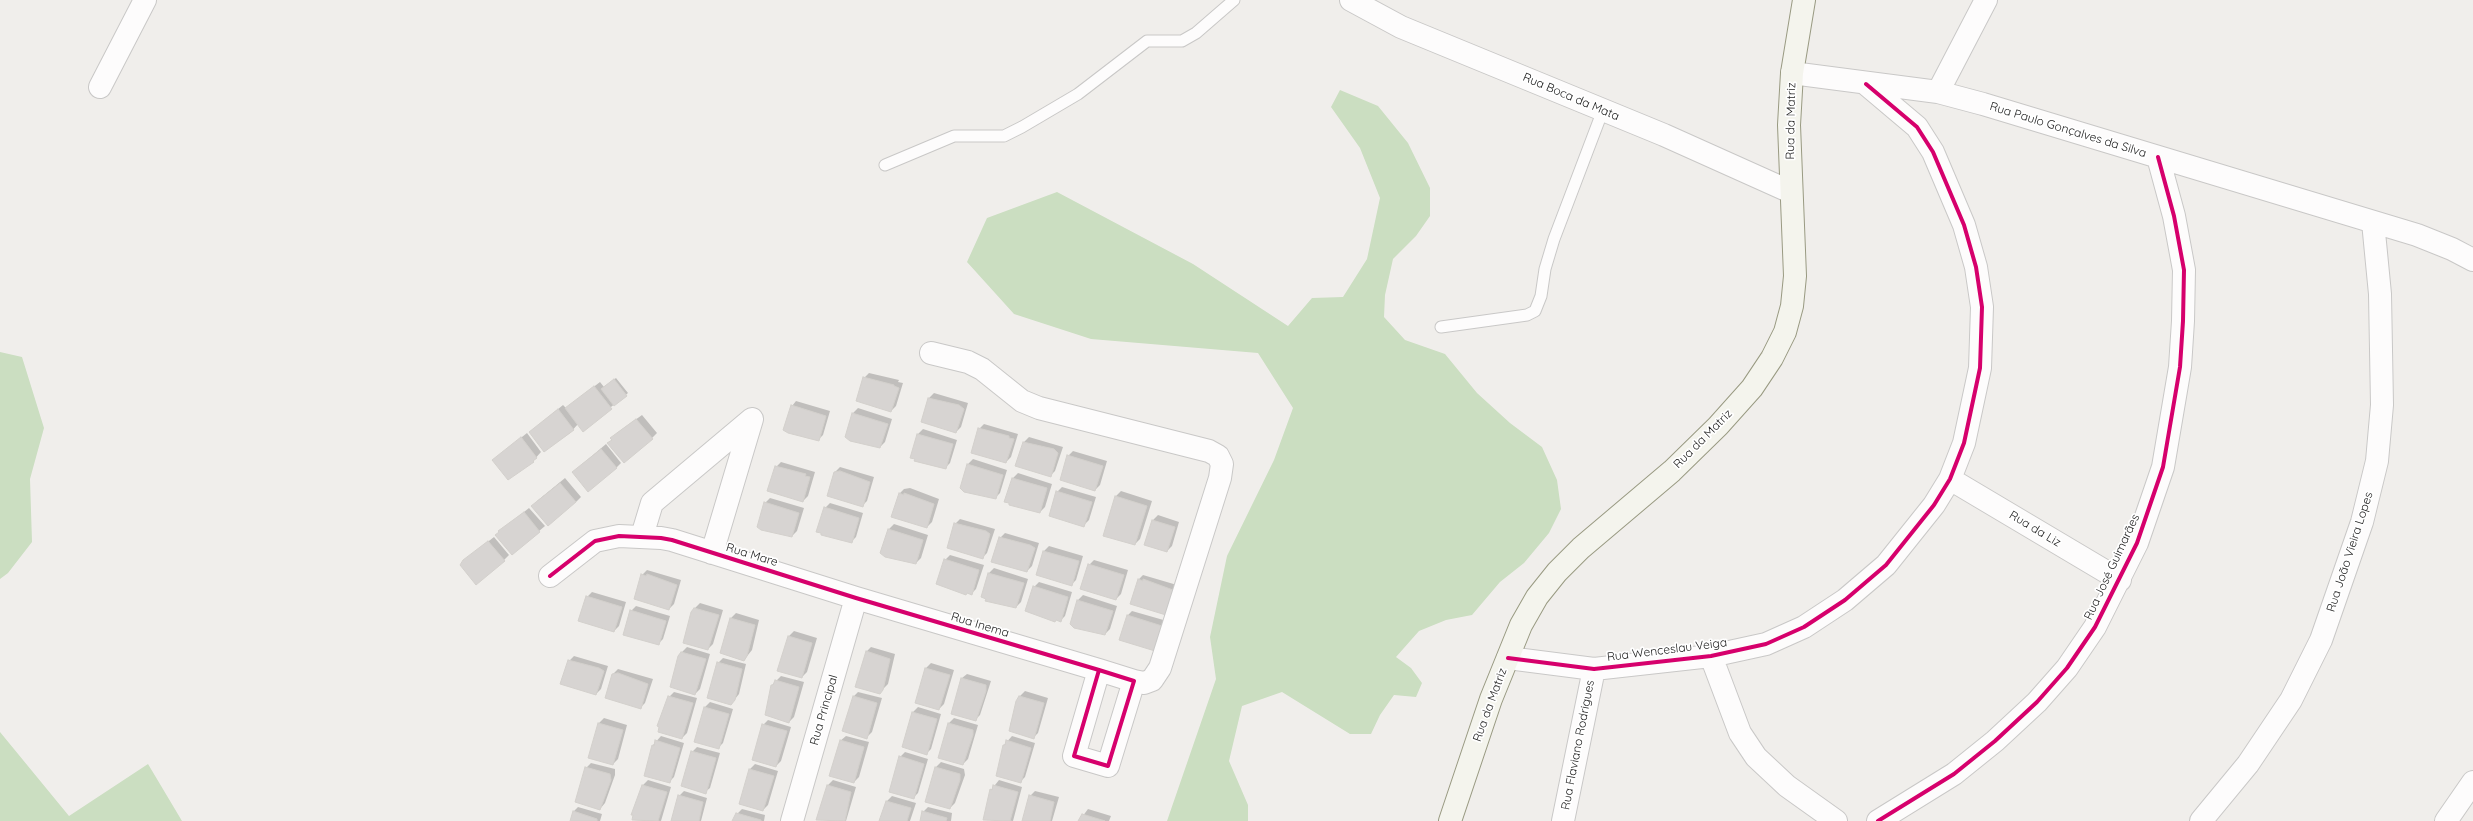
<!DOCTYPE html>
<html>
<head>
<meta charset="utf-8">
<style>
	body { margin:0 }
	canvas { display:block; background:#f0eeeb }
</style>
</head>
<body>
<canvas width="2473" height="821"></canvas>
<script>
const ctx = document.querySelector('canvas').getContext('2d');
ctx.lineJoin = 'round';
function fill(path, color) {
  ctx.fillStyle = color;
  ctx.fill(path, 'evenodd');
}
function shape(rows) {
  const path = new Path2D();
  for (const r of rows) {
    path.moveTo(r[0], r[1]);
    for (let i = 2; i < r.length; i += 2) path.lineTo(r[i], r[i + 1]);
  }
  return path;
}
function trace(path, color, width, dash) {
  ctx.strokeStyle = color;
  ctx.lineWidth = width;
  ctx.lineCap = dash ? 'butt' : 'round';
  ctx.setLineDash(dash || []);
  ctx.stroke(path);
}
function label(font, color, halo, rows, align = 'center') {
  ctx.font = font + ' Quicksand,sans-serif';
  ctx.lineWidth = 3.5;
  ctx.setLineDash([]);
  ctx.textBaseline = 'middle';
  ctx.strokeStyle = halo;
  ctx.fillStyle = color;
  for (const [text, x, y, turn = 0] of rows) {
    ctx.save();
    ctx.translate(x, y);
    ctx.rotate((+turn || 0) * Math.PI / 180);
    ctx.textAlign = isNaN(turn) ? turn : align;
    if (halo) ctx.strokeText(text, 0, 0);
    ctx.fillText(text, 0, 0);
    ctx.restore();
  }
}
fill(shape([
	[1340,90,1378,106,1408,143,1430,188,1430,216,1416,236,1393,259,1385,295,1384,317,1405,340,1445,354,1477,393,1510,423,1542,447,1557,480,1561,509,1549,533,1524,563,1500,582,1472,615,1446,620,1419,631,1396,657,1411,668,1422,683,1416,697,1394,695,1380,715,1371,734,1350,734,1282,692,1242,706,1229,761,1248,805,1248,821,1167,821,1216,679,1210,637,1227,556,1274,460,1293,408,1258,353,1091,339,1014,314,967,262,987,218,1057,192,1193,264,1288,326,1312,298,1343,297,1367,259,1380,198,1360,148,1331,107],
	[0,352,22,357,44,428,30,479,32,542,8,573,0,579],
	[0,732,69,816,148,764,182,821,0,821]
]), '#cbdec1');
fill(shape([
	[869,373,899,380,898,382,903,383,896,406,891,411,864,378],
	[616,378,628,393,583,430,578,424,570,433,544,451,530,432,563,405,566,408,600,382,604,387],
	[934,393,968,403,961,427,956,432,922,422,929,398],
	[796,401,830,411,823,435,818,440,792,406],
	[858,408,892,419,885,442,880,447,846,437,853,413],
	[642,415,657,433,652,438,609,443,617,433],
	[984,424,1018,434,1011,457,1006,462,979,429],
	[923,429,957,440,950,463,945,468,911,457,918,434],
	[527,433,541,452,533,461,493,460],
	[1029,437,1063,447,1055,471,1050,476,1024,442],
	[606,444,621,463,616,468,573,472],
	[1073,451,1107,461,1100,485,1095,490,1068,456],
	[973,459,1007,470,1000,493,995,498,968,464],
	[781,462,815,472,808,496,803,501,776,467],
	[840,467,874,477,867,501,862,506,835,472],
	[1018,473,1052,484,1045,507,1040,512,1006,501,1013,478],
	[565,478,581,497,576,502,537,501],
	[1062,487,1096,497,1089,520,1084,525,1057,492],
	[910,488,939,499,932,522,927,527,899,494,904,489],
	[1121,491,1152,501,1140,539,1135,544,1116,496],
	[770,498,804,508,797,531,792,536,765,503],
	[830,503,863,513,856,537,851,542,817,531,825,508],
	[529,508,545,526,512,554,500,531],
	[1158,515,1179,522,1172,546,1167,551,1145,545,1153,520],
	[960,519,995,529,987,553,982,558,955,524],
	[894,524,928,535,921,558,916,563,889,529],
	[1005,533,1039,543,1032,566,1027,571,1000,538],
	[494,537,509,555,504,560,463,561],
	[1049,546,1083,556,1076,580,1071,585,1037,574,1044,551],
	[950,555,984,565,976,589,971,594,945,560],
	[1094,560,1128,570,1121,594,1116,599,1089,565],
	[994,568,1028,579,1021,602,1016,607,982,597,989,573],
	[647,570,681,580,674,604,669,609,642,575],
	[1143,575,1177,585,1165,614,1138,580],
	[1039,582,1072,592,1065,616,1060,621,1034,587],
	[592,592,626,602,619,626,614,631,587,597],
	[1083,595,1117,606,1110,629,1105,634,1078,600],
	[700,603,723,610,713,644,708,649,695,608],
	[636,606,670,616,663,639,658,644,631,611],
	[1132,611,1167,621,1160,644,1127,616],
	[736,613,759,620,752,650,744,660,731,618],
	[794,631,817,638,807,672,802,677,789,636],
	[687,647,710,654,700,689,695,694,682,652],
	[871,647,895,654,888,684,879,693,866,652],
	[574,656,608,666,601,689,596,694,569,661],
	[723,658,746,664,739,694,731,704,718,663],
	[931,663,954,670,944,704,939,709,916,703,926,668],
	[618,669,653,679,645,703,640,708,613,674],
	[967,674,991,681,980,715,975,720,962,678],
	[781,676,804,682,794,717,789,722,772,685],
	[1025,691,1048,698,1038,733,1033,738,1010,725,1020,696],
	[674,692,697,698,687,733,682,738,669,697],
	[858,692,882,698,872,732,867,737,853,697],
	[710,702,733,709,723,743,718,748,695,741,705,707],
	[918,707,941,714,931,749,926,754,913,712],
	[604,718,627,725,618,759,613,764,589,758,599,723],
	[954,718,978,725,968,759,963,764,939,757,949,723],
	[768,720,791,727,781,761,776,766,763,725],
	[661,736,684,743,674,777,669,782,653,745],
	[846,736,869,742,859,777,854,782,840,741],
	[1012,736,1035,743,1025,777,1020,782,1004,745],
	[697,747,720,753,710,788,705,792,692,752],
	[905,752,928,759,918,793,913,798,900,757],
	[941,762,964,769,965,775,955,803,950,808,926,802,936,767],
	[591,763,615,769,615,775,605,803,600,809,586,768],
	[755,764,778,771,768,805,763,810,740,804,750,769],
	[648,780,671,787,661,821,633,820,643,785],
	[833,780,856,787,846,821,817,819,828,785],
	[999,780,1022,787,1013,821,984,819,991,790],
	[684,791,707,798,701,821,672,821,679,796],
	[1035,791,1059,797,1052,821,1023,821,1030,796],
	[892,796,916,803,910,821,881,821,887,801],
	[578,807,602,814,600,821,571,821,573,812],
	[928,807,952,813,951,821,921,821,923,812],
	[742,809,765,815,764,821,735,821,737,814],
	[1088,809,1111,816,1109,821,1079,821]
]), '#0003');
const building = shape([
	[863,377,894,385,894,386,899,388,891,412,856,401,863,377],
	[614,379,627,396,614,406,601,389,614,379],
	[594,386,612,409,583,432,565,408,594,386],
	[928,398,959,405,964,409,956,433,921,422,928,398],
	[791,405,826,416,819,441,788,433,783,430,791,405],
	[558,409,574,430,544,452,529,432,558,409],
	[852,413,888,424,880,448,850,441,845,437,852,413],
	[636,419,653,439,624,463,607,443,612,440,610,438,636,419],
	[978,428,1009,436,1009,438,1014,439,1006,463,971,453,978,428],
	[917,434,953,444,946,469,914,461,915,459,910,458,917,434],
	[521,437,537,458,533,461,534,462,508,480,492,460,521,437],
	[1023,442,1054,449,1058,453,1051,477,1015,466,1023,442],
	[601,449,617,468,588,492,572,472,601,449],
	[1067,455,1103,466,1095,491,1060,480,1067,455],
	[967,464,1003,475,996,499,964,492,960,488,967,464],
	[775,466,806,474,805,476,810,477,803,502,767,491,775,466],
	[840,471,870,482,863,507,827,496,834,472,840,471],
	[1012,478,1047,488,1040,513,1009,505,1009,503,1004,502,1012,478],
	[560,483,576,502,548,526,531,506,560,483],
	[1056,491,1092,502,1084,527,1049,516,1056,491],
	[899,493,904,495,904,493,934,504,927,528,891,517,899,493],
	[1115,496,1147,506,1135,545,1103,536,1115,496],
	[764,502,799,513,792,537,761,530,757,527,764,502],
	[824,507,859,518,852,543,821,535,821,533,816,532,824,507],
	[524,512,540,532,512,555,495,535,499,532,498,531,524,512],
	[1152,520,1175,527,1167,552,1144,545,1152,520],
	[954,523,986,531,990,534,983,559,947,548,954,523],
	[888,529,923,540,916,564,885,557,880,553,888,529],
	[999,537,1030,545,1035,548,1027,572,991,562,999,537],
	[488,541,505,561,476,585,460,565,463,560,488,541],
	[1043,551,1079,561,1072,586,1036,575,1043,551],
	[944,559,979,570,972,595,967,593,966,595,936,584,944,559],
	[1088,564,1124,575,1116,600,1080,589,1088,564],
	[988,573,1024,583,1016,608,985,601,986,599,981,597,988,573],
	[641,574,646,576,647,574,677,585,669,610,634,599,641,574],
	[1138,579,1143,581,1143,579,1173,590,1166,615,1130,604,1138,579],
	[1033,586,1068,597,1061,622,1056,620,1055,622,1025,611,1033,586],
	[586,596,622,607,614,632,578,621,586,596],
	[1077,600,1113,611,1105,635,1074,628,1070,624,1077,600],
	[694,608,719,615,708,650,683,643,691,612,694,608],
	[630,610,666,621,659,645,623,635,630,610],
	[1127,615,1162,626,1155,651,1119,640,1127,615],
	[730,618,755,625,747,656,744,661,720,653,730,618],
	[788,636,812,643,802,678,777,671,788,636],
	[866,651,890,659,883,690,880,694,855,687,866,651],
	[681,652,706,659,695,695,670,687,678,656,681,652],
	[568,660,599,668,604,671,596,695,560,684,568,660],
	[717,662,742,669,735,700,731,705,707,698,717,662],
	[925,668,950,675,939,710,915,703,925,668],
	[618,673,648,684,641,709,605,698,612,674,618,673],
	[961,678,986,685,986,691,976,721,951,714,961,678],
	[775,680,799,687,789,723,765,715,771,685,773,685,775,680],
	[668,696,693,703,682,739,658,732,659,727,657,726,668,696],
	[853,696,877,703,867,739,842,731,853,696],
	[1019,696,1044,703,1034,739,1009,731,1016,701,1019,696],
	[704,707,729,714,719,749,694,742,704,707],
	[912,712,937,719,927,755,902,747,912,712],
	[598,723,623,730,613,765,588,758,598,723],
	[948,723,973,730,973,735,963,765,938,758,948,723],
	[762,724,787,731,776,767,752,760,762,724],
	[655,740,680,748,670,783,644,776,652,745,654,746,655,740],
	[840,740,864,747,854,783,829,776,840,740],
	[1006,740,1031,748,1021,783,996,776,1003,745,1005,745,1006,740],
	[691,751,716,758,706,794,681,786,691,751],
	[899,756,924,764,914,799,889,792,899,756],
	[585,767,610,774,611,780,600,810,575,802,585,767],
	[935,767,960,774,960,780,950,809,925,802,935,767],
	[749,769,774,776,763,811,739,804,749,769],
	[642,785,667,792,658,821,632,820,633,815,631,815,642,785],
	[827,785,851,792,845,821,816,820,827,785],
	[993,785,1018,792,1010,821,983,820,990,789,992,790,993,785],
	[678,795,703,802,699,821,671,821,678,795],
	[1029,795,1054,802,1050,821,1022,821,1029,795],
	[886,801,911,808,907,821,879,821,886,801],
	[573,811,597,819,597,821,570,821,573,811],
	[922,811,947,818,946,821,920,821,922,811],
	[736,813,761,820,761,821,732,821,736,813],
	[1082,814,1105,821,1078,821,1082,814]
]);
fill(building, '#d7d4d2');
trace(building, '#d3d0cc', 1);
const service = shape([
	[885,165,954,136,1004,136,1022,127,1078,94,1147,41,1182,41,1196,33,1234,0],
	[1441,327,1527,315,1535,311,1541,296,1545,269,1554,239,1603,110]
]);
const minor = shape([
	[1792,73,1938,92,1983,104,2417,235,2452,249,2473,260],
	[100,87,145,0],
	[1938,92,1986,0],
	[931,353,968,362,982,369,1022,401,1039,408,1209,451,1218,456,1222,464,1220,478,1160,668,1152,680,1144,683,1134,681],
	[1950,479,2120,580],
	[642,536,652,503,752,419,712,553],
	[550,576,595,541,619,536,661,538,672,540,856,598,1099,670,1134,681,1108,766,1074,756,1099,670],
	[1711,656,1740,733,1756,757,1787,786,1836,821],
	[1508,658,1594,669,1711,656,1766,644,1804,627,1845,600,1886,565,1934,505,1950,479,1964,443,1980,368,1982,307,1976,267,1964,225,1933,152,1917,127,1866,84],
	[792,821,856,598],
	[1563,821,1594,669],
	[1878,821,1954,774,1995,741,2037,702,2067,668,2095,627,2137,543,2163,467,2180,367,2183,321,2184,270,2174,216,2158,157],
	[2201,821,2248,764,2291,700,2321,640,2362,522,2377,461,2382,405,2380,294,2373,222],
	[2446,821,2473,782]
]);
const tertiary = shape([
	[1351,0,1401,27,1664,135,1791,192]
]);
const secondary = shape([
	[1450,821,1491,699,1521,625,1537,597,1557,572,1581,548,1672,471,1718,426,1752,388,1772,358,1785,332,1792,306,1795,276,1789,125,1792,73,1804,0]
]);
trace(service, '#c9c8c7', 13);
trace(minor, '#c9c8c7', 24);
trace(tertiary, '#c9c8c7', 24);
trace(secondary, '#999a82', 24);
trace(service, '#fdfcfc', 11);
trace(minor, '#fdfcfc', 22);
trace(tertiary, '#fdfcfc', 22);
trace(secondary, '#f4f4ed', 22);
trace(shape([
	[550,576,595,541,619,536,661,538,672,540,856,598,1099,670,1134,681,1108,766,1074,756,1099,670],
	[1508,658,1594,669,1711,656,1766,644,1804,627,1845,600,1886,565,1934,505,1950,479,1964,443,1980,368,1982,307,1976,267,1964,225,1933,152,1917,127,1866,84],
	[1878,821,1954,774,1995,741,2037,702,2067,668,2095,627,2137,543,2163,467,2180,367,2183,321,2184,270,2174,216,2158,157]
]), '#d6006c', 4);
label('12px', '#222', '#fff', [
	["Rua Boca da Mata",1571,97,23],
	["Rua da Matriz",1791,121,-89],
	["Rua Paulo Gonçalves da Silva",2068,130,17],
	["Rua da Matriz",1703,439,-45],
	["Rua da Liz",2035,529,31],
	["Rua João Vieira Lopes",2350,552,-72],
	["Rua Mare",752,555,17],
	["Rua José Guimarães",2112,567,-65],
	["Rua Inema",980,625,17],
	["Rua Wenceslau Veiga",1667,650,-7],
	["Rua da Matriz",1490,705,-70],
	["Rua Principal",824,710,-74],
	["Rua Flaviano Rodrigues",1578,745,-79]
]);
</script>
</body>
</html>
